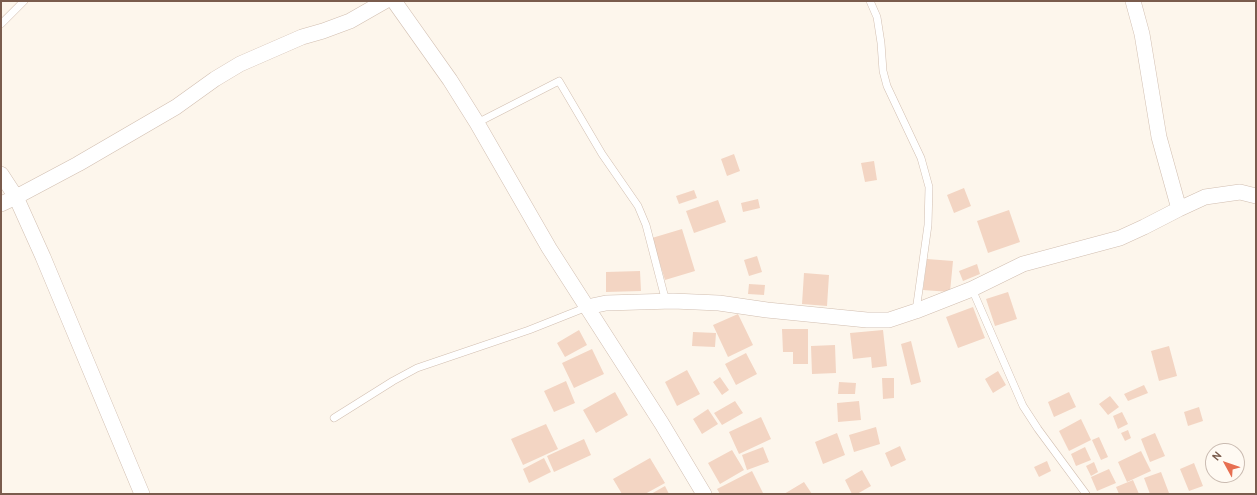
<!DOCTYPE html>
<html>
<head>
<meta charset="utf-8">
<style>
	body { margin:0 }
	#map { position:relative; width:1257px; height:495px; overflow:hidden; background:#fdf6ec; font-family:Cabin,sans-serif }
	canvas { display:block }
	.frame { position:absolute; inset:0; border:2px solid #7a5c4d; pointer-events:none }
	.north { position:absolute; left:1205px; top:443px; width:40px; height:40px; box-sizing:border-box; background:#fffaf3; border:1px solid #cabbb1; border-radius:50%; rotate:310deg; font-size:11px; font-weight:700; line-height:16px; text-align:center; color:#7a5c4d }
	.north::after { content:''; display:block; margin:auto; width:14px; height:18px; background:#e76f51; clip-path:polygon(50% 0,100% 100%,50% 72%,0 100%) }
</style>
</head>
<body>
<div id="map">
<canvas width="1257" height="495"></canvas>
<div class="frame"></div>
<div class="north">N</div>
</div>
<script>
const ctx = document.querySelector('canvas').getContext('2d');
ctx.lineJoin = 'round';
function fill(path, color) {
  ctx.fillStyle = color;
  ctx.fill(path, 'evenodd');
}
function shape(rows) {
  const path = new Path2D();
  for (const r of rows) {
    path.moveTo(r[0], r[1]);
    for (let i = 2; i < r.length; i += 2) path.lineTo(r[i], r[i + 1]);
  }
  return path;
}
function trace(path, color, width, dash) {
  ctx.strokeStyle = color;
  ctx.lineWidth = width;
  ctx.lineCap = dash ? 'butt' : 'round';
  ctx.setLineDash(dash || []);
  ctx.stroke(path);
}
fill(shape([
	[734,154,740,171,727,176,721,159],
	[874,161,877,180,865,182,861,163],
	[964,188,971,206,954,213,947,195],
	[694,190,697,198,679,204,676,196],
	[758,199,760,208,743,212,741,203],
	[718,200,726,222,694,233,686,211],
	[1009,210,1020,242,988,253,977,221],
	[682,229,695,271,665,280,652,238],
	[757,256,762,272,749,276,744,260],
	[927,259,953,261,950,292,923,290],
	[977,264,980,274,963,281,959,271],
	[640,271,641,291,606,292,606,272],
	[804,273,829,275,827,306,802,304],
	[749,284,765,285,764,295,748,294],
	[1008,292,1017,319,995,326,986,299],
	[973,307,985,338,958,348,946,317],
	[738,314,753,345,728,357,713,325],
	[782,329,808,329,808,364,793,364,793,352,783,352],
	[579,330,587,345,565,357,557,343],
	[883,330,887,366,872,368,871,357,853,359,850,333],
	[693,332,716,333,715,347,692,346],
	[911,341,921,382,911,385,901,344],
	[835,345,836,373,812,374,811,346],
	[1169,346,1177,376,1159,381,1151,351],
	[592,349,604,374,574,388,562,363],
	[746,353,757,374,736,385,725,364],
	[687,370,700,394,677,406,665,382],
	[998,371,1006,385,993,393,985,379],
	[720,377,729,390,722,395,713,382],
	[882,378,894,378,894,398,883,399],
	[566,381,575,403,554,412,544,391],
	[839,382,856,383,855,394,838,394],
	[1144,385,1148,393,1128,401,1124,394],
	[615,392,628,415,596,433,583,410],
	[1069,392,1076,407,1054,417,1048,402],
	[1110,396,1119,407,1108,415,1099,404],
	[735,401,743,413,722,425,714,413],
	[859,401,861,420,838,422,837,403],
	[1199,407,1203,421,1188,426,1184,412],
	[708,409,718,424,702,434,693,419],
	[1122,412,1128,424,1118,429,1113,416],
	[761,417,771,439,739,454,729,432],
	[1081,419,1091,440,1069,451,1059,431],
	[546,424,558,449,523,465,511,439],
	[876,427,880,444,854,452,849,435],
	[1128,430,1131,438,1125,441,1121,433],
	[837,433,845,455,823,464,815,442],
	[1155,433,1165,456,1150,462,1141,439],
	[1099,437,1108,457,1101,460,1092,440],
	[584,439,591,455,554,472,547,456],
	[900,446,906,460,891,467,885,453],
	[763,447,769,462,747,470,742,455],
	[1085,447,1091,460,1076,466,1071,454],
	[732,450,744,470,720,484,708,463],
	[1141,451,1151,471,1127,482,1118,462],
	[544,458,551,472,529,483,523,469],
	[650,458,665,483,645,494,622,494,613,479],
	[1047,461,1051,471,1039,477,1034,467],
	[1094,462,1098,472,1091,476,1086,466],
	[1194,463,1203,486,1189,491,1180,469],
	[1109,469,1116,483,1097,491,1091,477],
	[862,470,871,486,857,494,852,494,845,480],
	[752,471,763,493,761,494,720,494,717,489],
	[1161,472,1169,493,1166,494,1150,494,1144,478],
	[1133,480,1139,494,1119,494,1116,487],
	[804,482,812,494,784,494],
	[665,486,669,494,651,494]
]), '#f3d5c3');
const lane = shape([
	[870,1,877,17,881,43,883,71,887,86,921,158,929,187,928,225,916,311],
	[1,24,24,1],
	[477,123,559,81,602,154,638,206,646,225,666,302],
	[972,289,1023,406,1038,429,1086,494],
	[334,418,393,381,417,368,529,330,587,307]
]);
const street = shape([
	[394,1,450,80,477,123,549,248,662,424,704,494],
	[1133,1,1142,34,1159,137,1179,209],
	[1,174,16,197,43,257,142,494],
	[1,204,16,197,78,164,176,107,215,79,240,64,302,37,323,31,350,21,385,1],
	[587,307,606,303,673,301,719,303,767,310,867,320,889,320,916,311,972,289,1023,264,1120,238,1144,227,1179,209,1205,197,1240,192,1256,196]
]);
trace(lane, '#d1beb0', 8);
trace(street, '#d1beb0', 16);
trace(lane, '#fff', 7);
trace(street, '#fff', 15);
</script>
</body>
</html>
